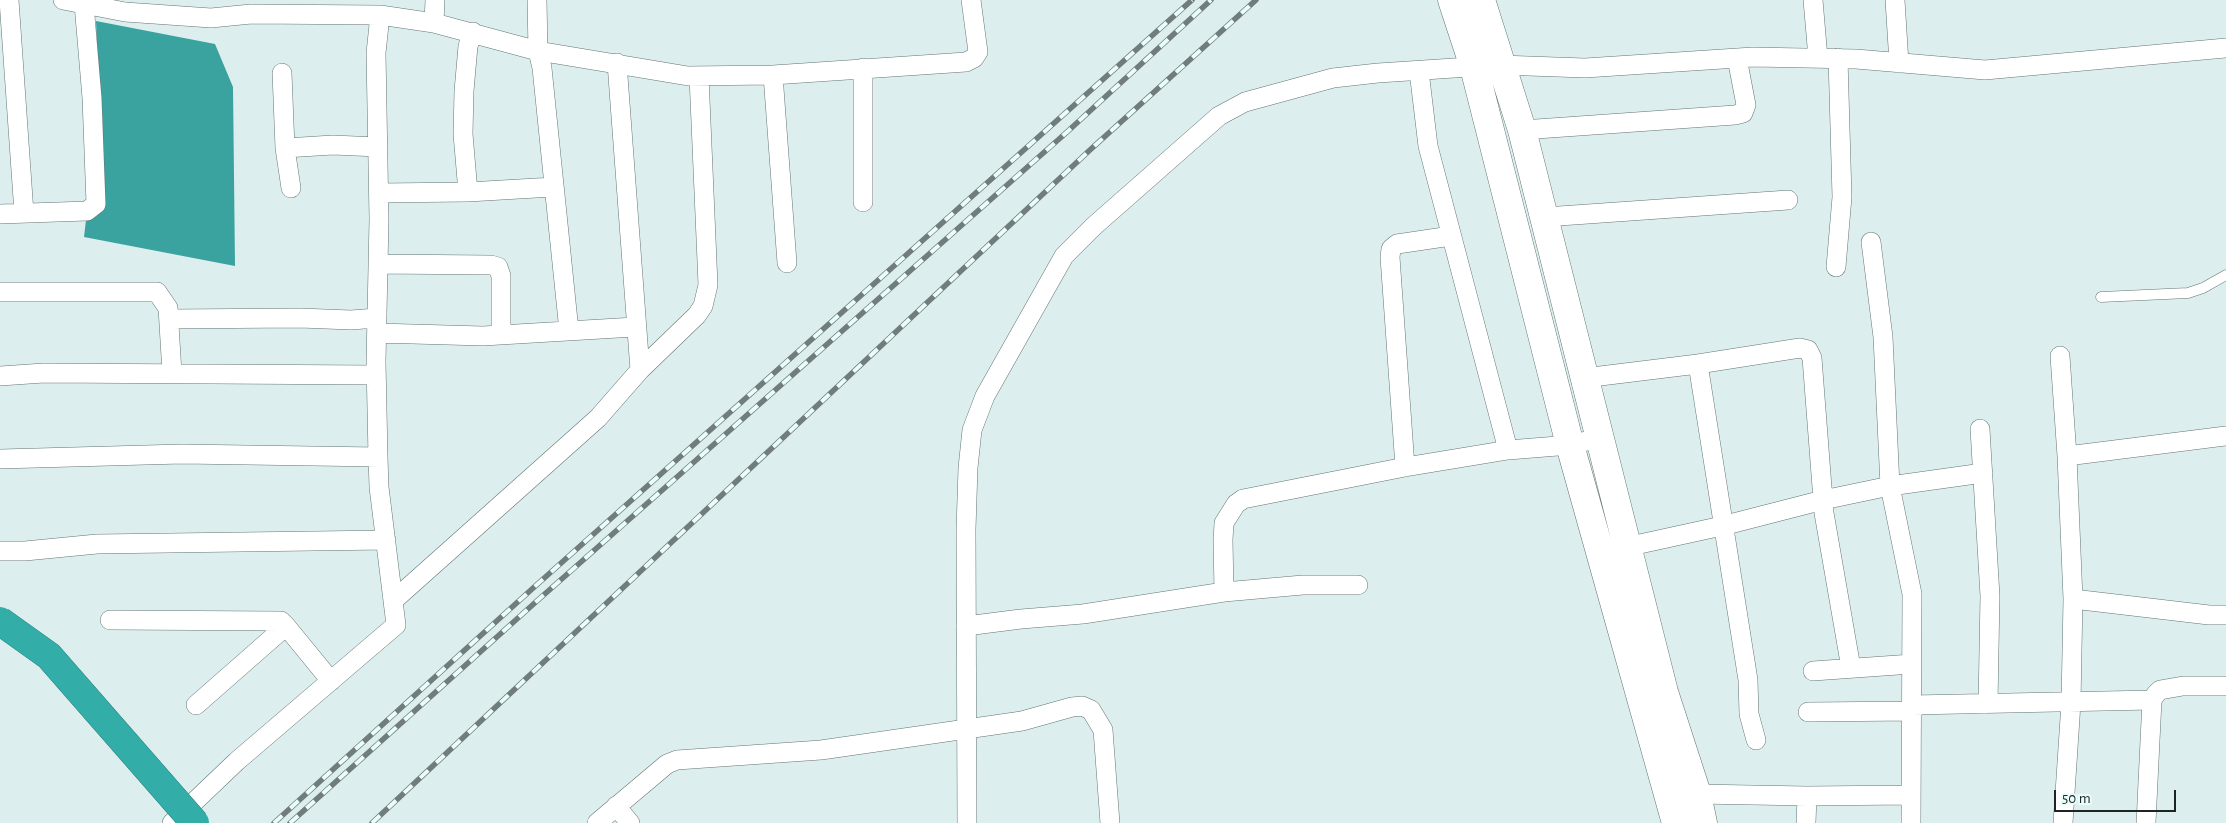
<!DOCTYPE html>
<html>
<head>
<meta charset="utf-8">
<style>
	body { margin:0 }
	#map { position:relative; width:2226px; height:823px; overflow:hidden; background:#dcefee; font-family:"Alegreya Sans",sans-serif }
	canvas { display:block }
	.scale { position:absolute; left:2054px; top:790px; width:122px; height:22px; box-sizing:border-box; border:2px solid #1d2423; border-top:0; padding-left:6px; font-size:15px; line-height:18px; white-space:nowrap; color:#1d2423; -webkit-text-stroke:4px #e9fdfb; paint-order:stroke }
</style>
</head>
<body>
<div id="map">
<canvas width="2226" height="823"></canvas>
<div class="scale">50 m</div>
</div>
<script>
const ctx = document.querySelector('canvas').getContext('2d');
ctx.lineJoin = 'round';
function fill(path, color) {
  ctx.fillStyle = color;
  ctx.fill(path, 'evenodd');
}
function shape(rows) {
  const path = new Path2D();
  for (const r of rows) {
    path.moveTo(r[0], r[1]);
    for (let i = 2; i < r.length; i += 2) path.lineTo(r[i], r[i + 1]);
  }
  return path;
}
function trace(path, color, width, dash) {
  ctx.strokeStyle = color;
  ctx.lineWidth = width;
  ctx.lineCap = dash ? 'butt' : 'round';
  ctx.setLineDash(dash || []);
  ctx.stroke(path);
}
fill(shape([
	[96,21,215,44,233,87,235,266,84,237,86,220,103,211]
]), '#3aa39f');
const lane = shape([
	[2101,297,2188,293,2203,288,2226,275]
]);
const street = shape([
	[9,0,24,213],
	[63,0,125,12,211,18,251,14,380,15,376,53,379,219,376,362,378,457,379,487,396,625,237,761,172,823],
	[537,0,538,51,542,68,569,331],
	[1813,0,1818,58],
	[1895,0,1899,63],
	[380,15,434,23,538,51,688,76,773,75,966,62,974,58,978,52,971,0],
	[434,23,435,0],
	[617,63,640,370],
	[863,68,863,202],
	[1419,71,1428,146,1508,450],
	[282,73,285,148,291,188],
	[773,75,787,263],
	[1522,130,1735,115,1743,113,1746,105,1737,58],
	[285,148,333,145,378,147],
	[468,192,463,134,464,91,468,46,473,32],
	[379,193,468,192,553,187],
	[0,214,87,211,96,204,92,98,84,4],
	[1545,217,1788,200],
	[1871,242,1883,337,1890,486,1912,594,1911,823],
	[378,264,491,265,498,267,501,276,501,335],
	[1836,267,1842,197,1838,58],
	[0,292,157,292,168,308,172,373],
	[169,319,300,318,351,320,377,318],
	[377,333,483,336,635,327],
	[2060,356,2067,456,2073,599,2071,703,2063,823],
	[1698,364,1748,680,1749,714,1756,740],
	[0,376,44,373,376,375],
	[1584,378,1698,364,1800,348,1808,350,1812,358,1824,513,1851,668],
	[1980,429,1990,596,1988,704],
	[2067,456,2226,436],
	[0,459,182,454,378,457],
	[1405,467,1390,257,1391,249,1397,244,1451,236],
	[1626,547,1722,526,1823,500,1890,486,1983,473],
	[0,551,25,551,97,544,386,540],
	[1224,592,1223,540,1224,523,1236,504,1243,499,1405,467,1508,450,1570,445,1599,438],
	[2073,599,2209,615,2226,615],
	[394,600,598,418,640,370,697,315,703,306,708,285,699,76],
	[110,620,281,621,286,626],
	[966,626,1021,619,1083,614,1224,592,1303,585,1358,585],
	[1813,671,1912,664],
	[196,705,286,626,331,681],
	[1913,705,2152,700],
	[1808,712,1913,711],
	[1697,794,1807,796,1910,795],
	[616,806,630,823],
	[597,823,667,764,677,760,821,750,1022,721,1072,707,1082,706,1091,710,1103,730,1110,823],
	[967,823,966,529,968,468,972,430,985,396,1064,256,1094,226,1219,116,1245,102,1333,78,1378,73,1500,65,1585,68,1753,57,1856,59,1985,70,2226,48],
	[1806,823,1807,796],
	[2146,823,2152,700,2156,694,2160,690,2183,686,2226,686]
]);
const secondary = shape([
	[1452,0,1474,67,1570,445,1676,823],
	[1481,0,1522,130,1664,692,1697,794,1703,823]
]);
trace(lane, '#637473', 11);
trace(street, '#637473', 20);
trace(secondary, '#637473', 29);
trace(lane, '#fff', 10);
trace(street, '#fff', 19);
trace(secondary, '#fff', 28);
const rail = shape([
	[274,823,532,589,1192,0],
	[290,823,538,600,1067,132,1211,0],
	[372,823,1091,149,1256,0]
]);
trace(rail, '#717d7c', 5.5);
trace(rail, '#e9fdfb', 4, [11]);
const highwayBridge = shape([
	[0,621,49,656,195,823]
]);
trace(highwayBridge, '#2b7d79', 29, []);
trace(highwayBridge, '#32ada8', 28);
</script>
</body>
</html>
